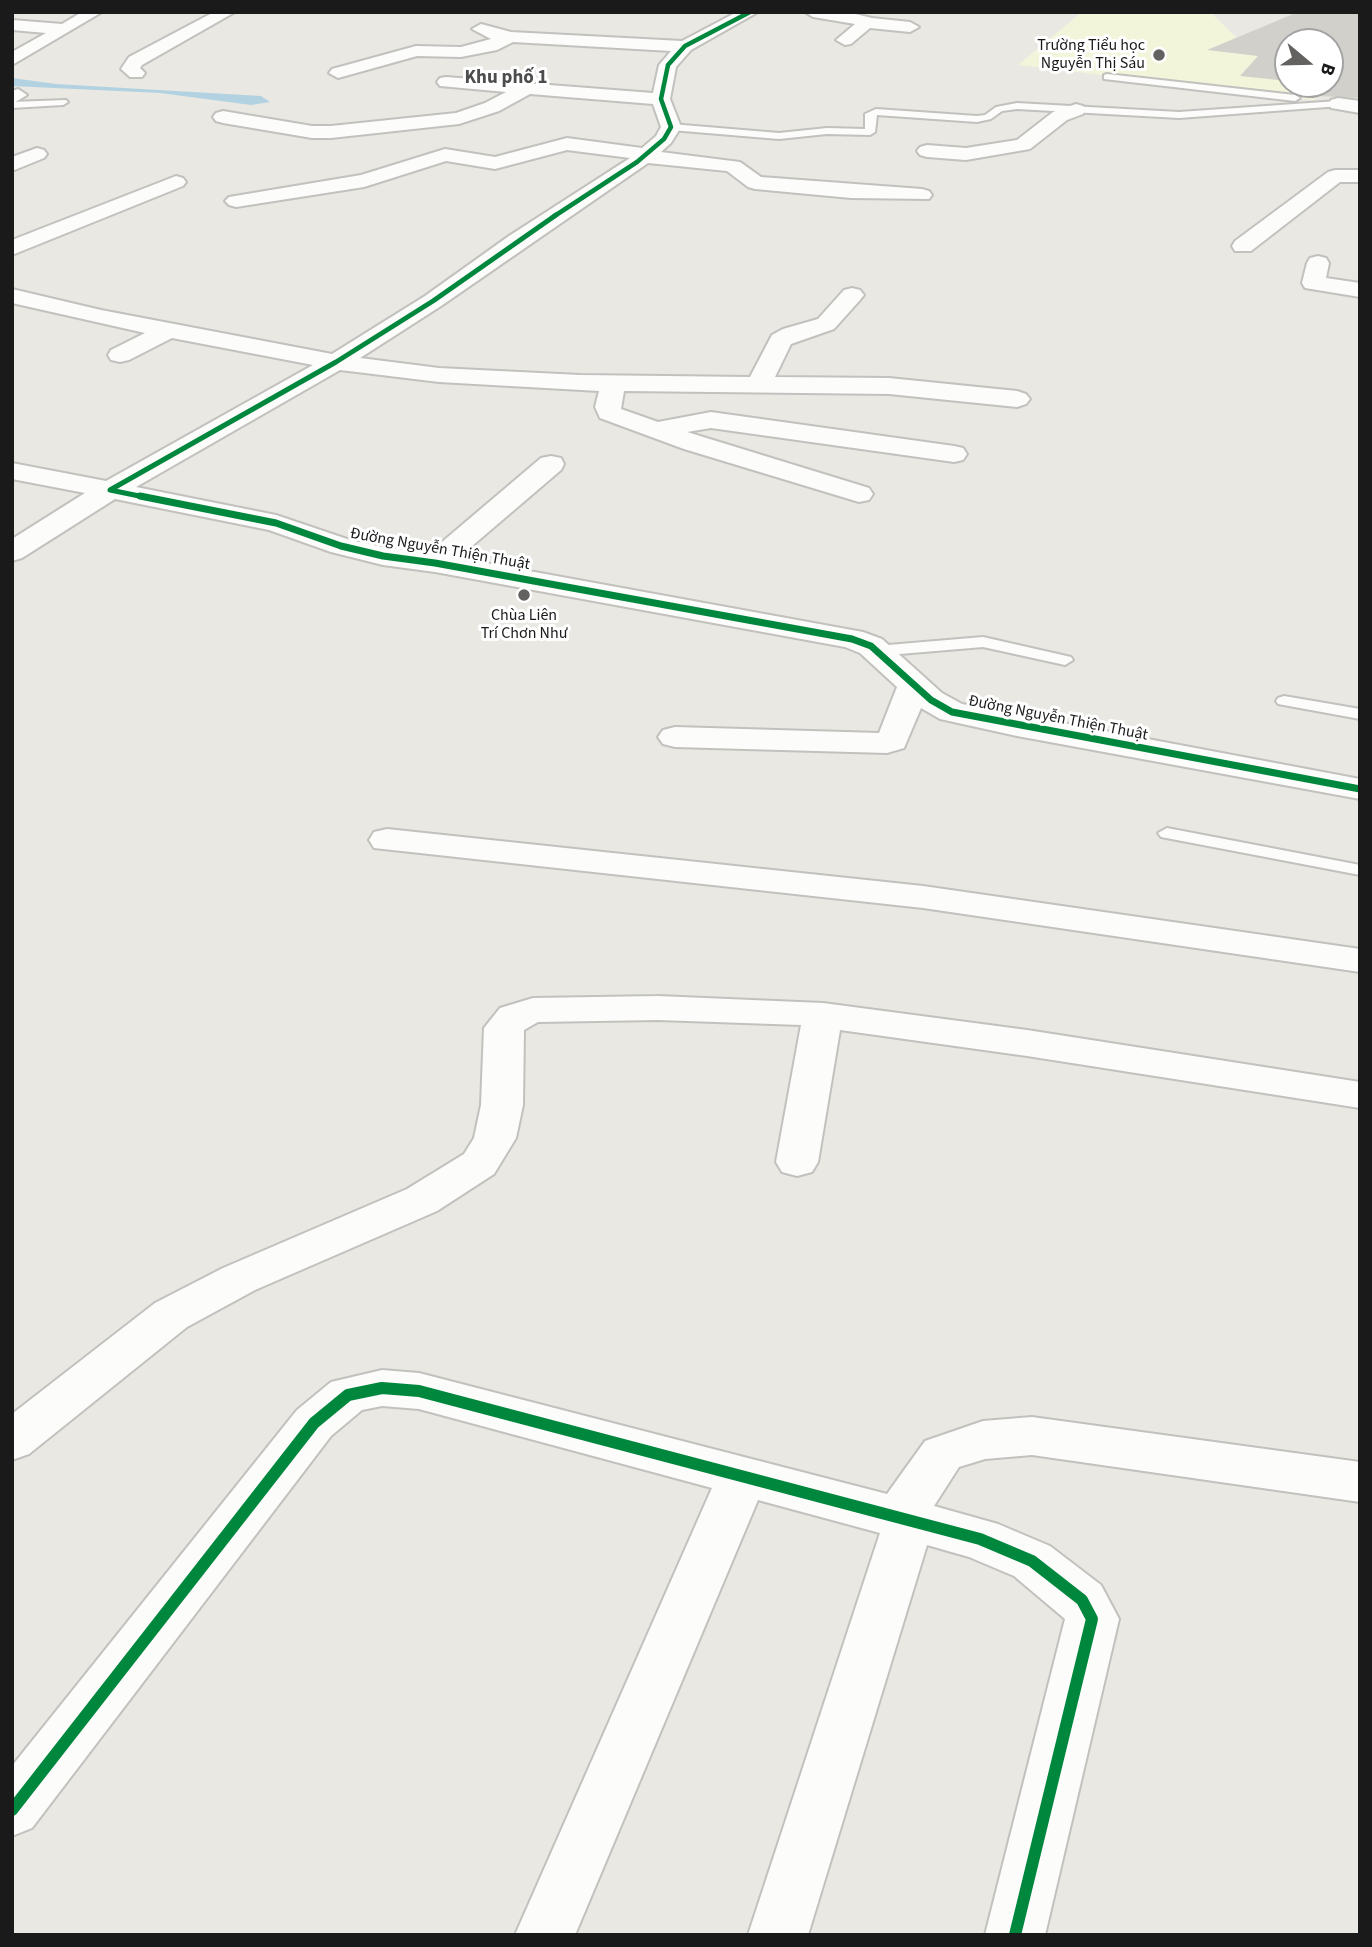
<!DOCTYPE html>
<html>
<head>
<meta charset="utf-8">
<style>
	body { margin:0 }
	#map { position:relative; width:1372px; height:1947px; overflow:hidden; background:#eae8e2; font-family:"Source Sans 3",sans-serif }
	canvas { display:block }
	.frame { position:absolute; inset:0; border:14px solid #1a1a1a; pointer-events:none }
	.north { position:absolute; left:1274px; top:28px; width:70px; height:70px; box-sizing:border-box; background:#fff; border:2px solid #a3a3a3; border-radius:50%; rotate:109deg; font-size:19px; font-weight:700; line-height:28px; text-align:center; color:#1a1a1a }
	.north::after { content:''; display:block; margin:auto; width:24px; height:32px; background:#636260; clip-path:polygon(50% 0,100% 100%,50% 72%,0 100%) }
</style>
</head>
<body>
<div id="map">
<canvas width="1372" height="1947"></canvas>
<div class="frame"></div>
<div class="north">B</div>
</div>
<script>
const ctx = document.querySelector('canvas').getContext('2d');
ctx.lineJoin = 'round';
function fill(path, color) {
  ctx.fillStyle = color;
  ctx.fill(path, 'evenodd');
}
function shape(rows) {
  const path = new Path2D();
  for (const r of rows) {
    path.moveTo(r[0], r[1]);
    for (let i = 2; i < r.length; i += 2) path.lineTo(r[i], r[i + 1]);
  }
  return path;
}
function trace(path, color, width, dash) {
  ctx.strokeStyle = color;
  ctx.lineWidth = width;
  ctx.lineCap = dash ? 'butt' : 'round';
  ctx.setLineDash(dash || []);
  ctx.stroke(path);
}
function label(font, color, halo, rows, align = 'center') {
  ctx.font = font + ' "Source Sans 3",sans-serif';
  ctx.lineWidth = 6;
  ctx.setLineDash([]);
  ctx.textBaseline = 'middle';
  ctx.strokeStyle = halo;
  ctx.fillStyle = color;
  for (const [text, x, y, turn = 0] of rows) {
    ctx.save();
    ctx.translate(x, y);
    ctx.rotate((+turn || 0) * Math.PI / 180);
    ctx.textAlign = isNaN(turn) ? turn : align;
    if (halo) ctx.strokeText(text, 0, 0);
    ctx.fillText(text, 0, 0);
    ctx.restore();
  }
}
fill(shape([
	[1082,12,1210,12,1238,39,1288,44,1288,84,1326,84,1314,100,1018,65]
]), '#f3f5db');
fill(shape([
	[12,78,56,84,261,96,270,102,251,105,160,93,12,86]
]), '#b2d2e1');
fill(shape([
	[1298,12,1360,12,1360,98,1317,96,1321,90,1290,86,1292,84,1330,84,1330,42,1288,42,1288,81,1240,76,1258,56,1207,50]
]), '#d2d0cb');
const service = shape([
	[1107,74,1295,95,1300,98,1295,101,1104,79,1104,75,1107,74],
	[66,100,68,102,63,105,12,108,12,102,66,100],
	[1338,101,1343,104,1341,106,1179,118,1017,109,1002,111,991,119,977,122,877,115,875,132,870,135,827,134,779,139,671,130,666,127,671,124,779,133,827,128,865,129,865,114,876,109,977,116,985,115,996,107,1017,103,1179,112,1338,101],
	[983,637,1071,657,1073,660,1065,665,983,647,876,656,868,651,876,646,983,637],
	[1284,696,1360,709,1360,719,1278,704,1276,701,1278,698,1284,696],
	[1167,828,1360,865,1360,875,1161,837,1158,833,1167,828]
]);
const minor = shape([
	[82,12,102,12,12,65,12,52,46,33,12,30,12,20,62,24,82,12],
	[214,12,235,12,142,65,140,68,145,73,142,77,130,77,121,69,129,57,214,12],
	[737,12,758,12,691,50,676,67,670,99,681,127,671,143,661,152,740,162,761,177,922,189,929,191,932,195,929,199,851,198,755,189,748,187,727,171,648,163,441,306,360,358,439,368,580,375,750,377,772,335,783,329,818,319,844,290,852,288,860,290,864,295,860,300,834,329,791,344,775,377,889,378,1017,391,1026,394,1030,399,1026,404,1017,407,889,394,624,391,621,409,658,422,711,412,954,446,963,448,967,454,963,460,954,462,711,428,687,432,869,488,873,494,869,500,859,502,684,449,600,418,595,407,599,391,439,382,340,370,136,487,276,515,350,540,383,547,429,553,541,458,551,456,561,458,564,464,561,470,458,558,863,632,882,639,942,693,962,704,1360,779,1360,799,1017,736,940,719,921,708,904,748,887,753,675,747,663,744,658,737,663,730,675,727,879,733,897,687,860,653,845,647,435,572,383,565,331,552,269,530,115,499,22,558,12,561,12,539,85,493,12,479,12,463,106,481,313,365,172,338,129,360,120,362,111,360,108,355,111,350,145,333,12,303,12,289,101,310,332,354,425,296,509,236,630,158,567,150,495,169,446,161,364,187,236,207,229,205,225,201,229,197,361,175,445,149,495,157,567,138,642,148,656,136,661,127,653,104,530,94,499,111,459,124,331,138,312,138,223,123,216,121,213,117,216,113,223,111,312,126,331,126,456,113,485,103,506,92,440,86,437,82,440,78,446,77,653,93,659,65,671,51,513,42,497,50,461,57,417,56,338,78,329,73,332,69,416,46,461,47,491,39,472,29,481,24,511,32,682,41,737,12],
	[805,12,847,12,872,18,910,22,919,27,910,32,870,28,851,44,845,45,836,40,855,24,813,17,805,12],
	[18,89,27,95,12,104,12,91,18,89],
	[1338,98,1360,101,1360,113,1331,108,1329,104,1331,100,1338,98],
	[1076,104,1083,106,1085,110,1083,114,1067,120,1030,149,966,160,927,157,920,155,917,151,920,147,927,145,966,148,1017,140,1053,112,1076,104],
	[37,148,44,150,47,154,44,158,12,171,12,157,37,148],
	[1335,170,1360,170,1360,182,1340,182,1251,251,1235,251,1232,246,1235,241,1328,172,1335,170],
	[176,176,183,178,186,182,183,186,12,255,12,240,176,176],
	[1318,256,1326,258,1329,263,1326,278,1360,283,1360,297,1305,288,1302,283,1307,263,1310,258,1318,256],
	[387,829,923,886,1360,949,1360,972,923,908,374,848,369,840,374,832,387,829],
	[658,996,823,1003,1027,1030,1360,1082,1360,1108,1027,1056,840,1030,818,1162,812,1172,797,1176,782,1172,776,1162,801,1025,658,1020,538,1022,524,1030,523,1105,516,1138,494,1174,437,1211,255,1290,187,1327,29,1454,12,1460,12,1414,155,1303,223,1268,407,1189,464,1154,474,1138,481,1105,484,1028,500,1008,533,998,658,996],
	[382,1370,419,1373,887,1494,925,1441,983,1421,1032,1417,1360,1462,1360,1502,1032,1455,985,1459,959,1467,934,1506,998,1524,1050,1546,1101,1585,1119,1619,1045,1935,985,1935,1065,1619,1014,1576,969,1557,927,1545,808,1935,748,1935,880,1533,758,1500,575,1935,515,1935,712,1488,419,1409,382,1406,362,1410,331,1436,32,1828,12,1836,12,1766,297,1410,331,1382,382,1370]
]);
trace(service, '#c2c1be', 4);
trace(minor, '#c2c1be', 4);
fill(service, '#fcfcfb');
fill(minor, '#fcfcfb');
trace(shape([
	[553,217,637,162,664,139,671,127,661,99,668,65,685,46,750,12]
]), '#00873e', 4.5);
trace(shape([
	[149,498,110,490,336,362,433,301,556,215]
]), '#00873e', 5);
trace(shape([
	[140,496,276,523,341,546,383,556,435,563,852,639,871,646,931,700,952,712,1360,789]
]), '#00873e', 7);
trace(shape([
	[12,1810,314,1423,348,1395,382,1388,419,1391,980,1539,1032,1561,1082,1600,1092,1619,1015,1935]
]), '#00873e', 12);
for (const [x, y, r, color] of [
	[1159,55,7,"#636260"],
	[524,595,7,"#636260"]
]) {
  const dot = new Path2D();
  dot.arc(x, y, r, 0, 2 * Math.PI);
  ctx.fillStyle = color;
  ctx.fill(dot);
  trace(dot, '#fff', 2.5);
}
label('16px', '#1a1a1a', '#fff', [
	["Trường Tiểu học",1145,46],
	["Nguyễn Thị Sáu",1145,64],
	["Chùa Liên",524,616,"center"],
	["Trí Chơn Như",524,634,"center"]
], 'right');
label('16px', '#1a1a1a', '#fff', [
	["Đường Nguyễn Thiện Thuật",440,550,10],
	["Đường Nguyễn Thiện Thuật",1058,719,11]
]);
label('bold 19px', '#4d4d4d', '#fff', [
	["Khu phố 1",506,79]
]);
</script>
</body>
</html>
